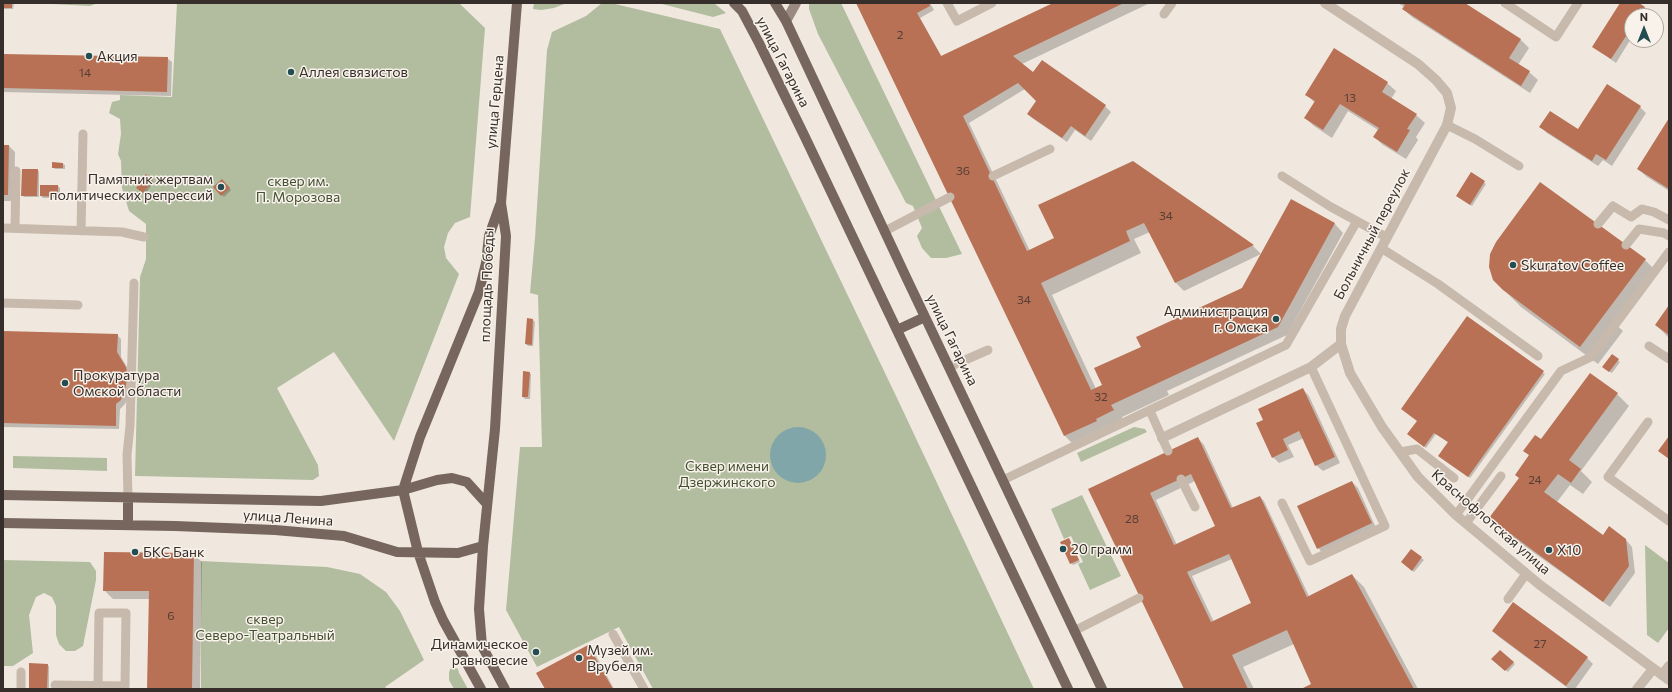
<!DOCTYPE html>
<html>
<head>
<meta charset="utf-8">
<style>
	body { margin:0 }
	#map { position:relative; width:1672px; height:692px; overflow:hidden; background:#f0e8df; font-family:Commissioner,sans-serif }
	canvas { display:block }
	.frame { position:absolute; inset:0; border:4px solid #362e2a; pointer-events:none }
	.north { position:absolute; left:1624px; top:8px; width:40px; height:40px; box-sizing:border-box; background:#f8f2eb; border:1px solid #aaa49e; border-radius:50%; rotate:0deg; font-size:11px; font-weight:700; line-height:16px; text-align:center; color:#362e2a }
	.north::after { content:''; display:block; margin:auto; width:14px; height:18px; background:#244d52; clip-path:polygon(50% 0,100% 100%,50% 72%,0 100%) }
</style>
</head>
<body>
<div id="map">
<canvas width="1672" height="692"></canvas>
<div class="frame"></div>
<div class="north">N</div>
</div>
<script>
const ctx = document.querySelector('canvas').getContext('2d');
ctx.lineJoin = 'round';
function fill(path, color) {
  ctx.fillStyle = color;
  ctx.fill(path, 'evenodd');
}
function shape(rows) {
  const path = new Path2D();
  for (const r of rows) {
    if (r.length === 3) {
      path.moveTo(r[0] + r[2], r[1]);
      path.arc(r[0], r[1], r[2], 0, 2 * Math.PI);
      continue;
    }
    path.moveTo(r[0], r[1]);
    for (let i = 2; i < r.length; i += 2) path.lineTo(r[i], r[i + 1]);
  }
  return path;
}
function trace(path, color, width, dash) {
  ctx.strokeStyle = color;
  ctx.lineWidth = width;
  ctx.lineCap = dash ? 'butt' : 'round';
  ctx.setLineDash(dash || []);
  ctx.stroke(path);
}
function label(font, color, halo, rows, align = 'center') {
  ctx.font = font + ' Commissioner,sans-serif';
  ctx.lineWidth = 3;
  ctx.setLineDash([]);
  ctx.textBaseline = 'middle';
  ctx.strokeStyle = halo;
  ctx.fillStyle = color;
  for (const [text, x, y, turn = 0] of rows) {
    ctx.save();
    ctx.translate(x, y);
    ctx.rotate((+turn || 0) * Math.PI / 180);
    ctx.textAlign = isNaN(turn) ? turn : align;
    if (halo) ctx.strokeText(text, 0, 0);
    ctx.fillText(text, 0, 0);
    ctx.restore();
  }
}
fill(shape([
	[32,3,98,3,90,6],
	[177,3,459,3,485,28,470,217,455,223,448,233,444,247,446,258,459,274,394,441,334,352,277,388,318,465,319,476,313,480,135,476,140,277,146,259,146,224,129,211,122,188,121,161,118,154,121,134,120,119,109,113,112,102,120,100,120,95,172,97],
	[534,3,567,3,554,8,541,10,533,9],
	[602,3,611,3,720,29,897,398,1034,689,653,689,619,627,537,667,506,610,520,447,542,447,538,295,530,293,535,238,547,50,552,32,586,16],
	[658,3,714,3,726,13,713,17],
	[809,3,841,3,962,254,946,258,931,258,922,248,917,236,922,228,913,206,906,203,818,34,809,9],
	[1134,427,1145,429,1147,432,1081,462,1077,453],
	[13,456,107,458,107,471,13,468],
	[1082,495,1121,576,1090,590,1078,564,1083,562,1071,536,1064,539,1051,509],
	[1645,545,1669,563,1669,628,1658,643,1647,635],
	[3,560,90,562,96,571,96,580,83,646,75,651,66,651,59,644,56,635,56,606,52,597,44,593,36,597,29,615,33,653,13,666,3,666],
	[201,561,327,567,360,574,386,592,400,611,424,660,385,687,387,689,201,689],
	[454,667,458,669,459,673,468,689,454,689,449,680,449,673,450,669]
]), '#b2bda0');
fill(shape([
	[798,455,28]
]), '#81a6a9');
fill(shape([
	[3,3,14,3,13,9,3,9],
	[857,3,930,3,934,10,920,18,942,57,1055,3,1150,3,1022,64,1033,73,1105,106,1111,112,1091,141,1075,130,1067,142,1032,118,1028,114,1037,101,1025,89,969,123,1030,251,1055,239,1133,162,1253,246,1261,254,1184,291,1176,283,1150,232,1134,239,1141,253,1052,295,1096,389,1103,386,1140,348,1242,288,1291,200,1335,224,1343,233,1287,335,1167,391,1169,395,1122,417,1125,422,1077,448,1065,436],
	[1398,3,1463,3,1521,40,1529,48,1518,65,1529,72,1538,80,1530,93,1412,17,1403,9,1404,7],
	[1622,3,1637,3,1648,12,1646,16,1632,16,1632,37,1616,63,1593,47],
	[3,55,167,58,172,62,171,96,3,92],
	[1387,83,1396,91,1391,99,1416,115,1425,123,1416,137,1418,140,1406,159,1383,145,1374,137,1378,130,1348,111,1332,138,1314,126,1305,118,1315,103,1306,94],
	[1640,107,1646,113,1612,166,1603,160,1598,166,1547,133,1541,127,1579,131],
	[1669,120,1669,191,1647,177,1638,169],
	[3,146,9,146,15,152,14,201,3,201],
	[63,164,65,165,65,169,55,169,53,167],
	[38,170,39,172,39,197,24,197,22,195],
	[1472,173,1486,184,1472,206,1459,197],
	[147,176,154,182,145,194,139,190],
	[222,180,231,190,224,197,214,187],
	[41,186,58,186,60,188,60,198,43,198,41,196],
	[1645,260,1653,268,1613,322,1623,331,1598,364,1521,307,1494,280],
	[1669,307,1669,338,1656,325],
	[1467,318,1545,374,1470,478,1441,458,1449,443,1436,434,1426,448,1410,436],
	[533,320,535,322,533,346,528,346,526,344],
	[3,332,117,335,121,339,121,357,130,372,129,394,125,404,120,409,119,429,3,427],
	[1612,355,1620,362,1612,373,1605,369],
	[529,373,531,374,530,399,525,399,523,397],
	[1303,389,1309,396,1340,463,1323,471,1316,465,1304,438,1288,445,1294,457,1279,463,1273,457,1264,421],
	[1617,394,1629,406,1581,471,1592,482,1583,494,1570,485,1557,502,1603,536,1626,540,1632,547,1635,573,1610,607,1502,530,1491,518,1520,478,1530,456,1524,451],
	[1198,438,1204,445,1233,508,1260,497,1264,501,1309,596,1352,575,1364,587,1418,689,1303,689,1313,685,1294,644,1243,667,1254,689,1185,689,1089,489],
	[1195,481,1218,530,1177,545,1156,500],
	[1232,559,1253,603,1214,622,1192,576],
	[1352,482,1358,488,1377,530,1324,554,1318,548],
	[1069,539,1080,562,1073,565,1071,563],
	[1411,550,1424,560,1414,572,1404,564],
	[193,554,202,562,200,689,148,689,150,599,113,599,104,590],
	[3,557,4,557,3,601],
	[1513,604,1587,658,1593,664,1575,689,1569,689,1499,637,1493,631],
	[588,646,594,652,614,689,546,689],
	[1500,651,1515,664,1508,672,1493,659],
	[47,665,49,666,49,689,30,689]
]), '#0003');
fill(shape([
	[3,3,12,3,12,8,3,8],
	[856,3,929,3,930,6,917,13,941,56,1053,3,1124,3,1013,56,1033,72,1042,60,1106,105,1085,136,1071,126,1062,138,1027,114,1036,101,1018,83,963,116,1027,251,1054,238,1038,205,1133,161,1254,245,1175,283,1144,223,1126,231,1130,241,1041,283,1091,390,1102,385,1094,368,1141,347,1136,337,1242,288,1291,199,1335,223,1278,327,1111,405,1114,410,1096,419,1097,421,1064,436],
	[1401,3,1465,3,1521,39,1509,58,1530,71,1521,86,1402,9,1405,5],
	[1620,3,1639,3,1645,7,1639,16,1632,16,1632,27,1611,59,1592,47],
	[1334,48,1388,82,1382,92,1417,114,1407,129,1410,130,1397,152,1373,137,1379,128,1340,104,1323,130,1304,118,1315,101,1305,95],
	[3,54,168,57,167,92,3,88],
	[1607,84,1641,106,1606,160,1596,154,1592,161,1539,127,1550,111,1578,129],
	[1669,118,1669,189,1637,169],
	[3,145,9,145,8,195,3,195],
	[52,162,63,163,63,168,52,168],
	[22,169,38,169,37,196,21,196],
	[1471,172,1485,181,1470,205,1456,196],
	[146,174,153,179,143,193,136,188],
	[222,179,230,188,221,196,213,187],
	[1540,182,1646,259,1580,347,1503,290,1493,280,1489,267,1490,254,1496,242],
	[40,185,58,185,58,197,40,196],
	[1669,305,1669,335,1655,325],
	[1467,316,1544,371,1468,477,1438,456,1448,442,1434,433,1424,447,1407,434,1417,421,1401,409],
	[527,318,533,319,532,345,525,344],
	[3,331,118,334,117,352,126,367,128,377,125,389,121,400,116,404,116,426,3,423],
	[1612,354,1619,359,1609,372,1602,367],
	[523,371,530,372,528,397,522,397],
	[1590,373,1618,393,1569,460,1581,469,1571,483,1558,474,1544,492,1603,535,1609,526,1626,539,1629,566,1603,602,1489,518,1519,478,1515,475,1529,455,1523,451,1535,435,1541,439],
	[1303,388,1335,457,1315,466,1299,431,1283,439,1288,450,1272,458,1256,423,1263,420,1258,409],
	[1669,436,1669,459,1658,451],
	[1198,437,1231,508,1260,496,1307,597,1352,574,1414,689,1301,689,1311,684,1287,630,1232,655,1248,689,1184,689,1088,489],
	[1191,474,1215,526,1174,545,1150,493],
	[1229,554,1251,603,1211,622,1187,572],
	[1352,481,1372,523,1317,549,1297,506],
	[1069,538,1079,560,1070,564,1060,542],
	[1411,549,1422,557,1412,571,1401,562],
	[104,552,194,553,192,689,147,689,149,591,103,591],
	[1513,602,1588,657,1566,686,1492,631],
	[588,645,613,689,545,689,536,673],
	[1500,650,1514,662,1505,671,1491,659],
	[29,663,48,664,47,689,29,689]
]), '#b87155');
trace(shape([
	[947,3,957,21,992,3],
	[1505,3,1556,37,1578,3],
	[1164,14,1172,3],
	[1447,125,1475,139,1519,166],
	[993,176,1050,149],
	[1282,176,1331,207,1386,237],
	[1598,224,1613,206,1631,217,1642,209,1654,212,1669,220],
	[3,228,122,232,144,237],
	[15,228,16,171],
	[81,231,83,134],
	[885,231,950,197],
	[1626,245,1639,229,1664,233,1669,236],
	[1381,248,1438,284,1538,356],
	[3,303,78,305],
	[1649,346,1669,359],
	[949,367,988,350],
	[1150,411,1168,451],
	[1648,422,1608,477,1669,521],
	[1400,452,1417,449,1454,478],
	[1181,479,1195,507],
	[1003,480,1286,345,1357,221],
	[128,498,127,455,130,426,134,283],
	[1282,503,1310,561,1385,526,1311,367],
	[1456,515,1561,371,1591,357,1669,252],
	[1466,523,1501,476],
	[1508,599,1526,574],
	[1074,631,1139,598],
	[613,634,644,689],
	[55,685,125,686,126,613,99,613,98,686],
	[21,689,21,672]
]), '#c7b9ac', 9);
trace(shape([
	[1325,3,1418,64,1436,80,1447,93,1451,108,1447,125,1345,316,1341,329,1341,344,1350,373,1382,427,1418,477,1456,515,1540,585,1669,680],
	[1162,438,1311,367,1341,344],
	[1662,675,1669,666],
	[1637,689,1653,669]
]), '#c7b9ac', 10);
trace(shape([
	[786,21,796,3]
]), '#9a897e', 10);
trace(shape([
	[734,3,742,11,759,43,804,135,1068,689],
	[775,3,786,21,906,277,1102,689],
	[897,330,925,317],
	[3,495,321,501,403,490,437,480,452,478,467,482,486,503],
	[3,523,175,526,275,530,344,536,397,552,458,553,483,546],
	[128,525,128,498],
	[481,689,443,620,435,602,418,552,403,490,420,437,479,292,486,263,489,236,500,205],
	[505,689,482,646,479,609,483,546,495,429,506,236,501,203,517,3]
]), '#76665d', 10);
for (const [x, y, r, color] of [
	[89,56,4,"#244d52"],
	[291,72,4,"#244d52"],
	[221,187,4,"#244d52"],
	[1513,265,4,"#244d52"],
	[1276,319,4,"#244d52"],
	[65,383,4,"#244d52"],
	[1063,549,4,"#244d52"],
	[1549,550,4,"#244d52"],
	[135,552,4,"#244d52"],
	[536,652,4,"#244d52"],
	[579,658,4,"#244d52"]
]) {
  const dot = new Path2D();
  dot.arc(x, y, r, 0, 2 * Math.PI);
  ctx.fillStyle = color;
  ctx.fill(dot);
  trace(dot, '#f8f2eb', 1.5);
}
label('12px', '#563f35', null, [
	["2",900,35],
	["14",85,73],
	["13",1350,98],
	["36",963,171],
	["34",1166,216],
	["34",1024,300],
	["32",1101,397],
	["24",1535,480],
	["28",1132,519],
	["6",171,616],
	["27",1540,644]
]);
label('14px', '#362e2a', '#f8f2eb', [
	["Акция",97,56],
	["Аллея связистов",299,72],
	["Памятник жертвам",213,179,"right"],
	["политических репрессий",213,195,"right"],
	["Skuratov Coffee",1521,265],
	["Администрация",1268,311,"right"],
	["г. Омска",1268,327,"right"],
	["Прокуратура",73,375],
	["Омской области",73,391],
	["20 грамм",1071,549],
	["Х10",1557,550],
	["БКС Банк",143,552],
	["Динамическое",528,644,"right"],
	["равновесие",528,660,"right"],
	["Музей им.",587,650],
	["Врубеля",587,666]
], 'left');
label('14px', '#362e2a', '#f8f2eb', [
	["улица Гагарина",783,62,63],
	["улица Герцена",495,102,-85],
	["Больничный переулок",1372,234,-62],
	["площадь Победы",487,285,-88],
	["улица Гагарина",952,340,64],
	["улица Ленина",288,518,4],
	["Краснофлотская улица",1491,522,41]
]);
label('14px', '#445131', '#f8f2eb', [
	["сквер им.",298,181],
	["П. Морозова",298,197],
	["Сквер имени",727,466],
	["Дзержинского",727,482],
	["сквер",265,619],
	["Северо-Театральный",265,635]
]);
</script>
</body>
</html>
